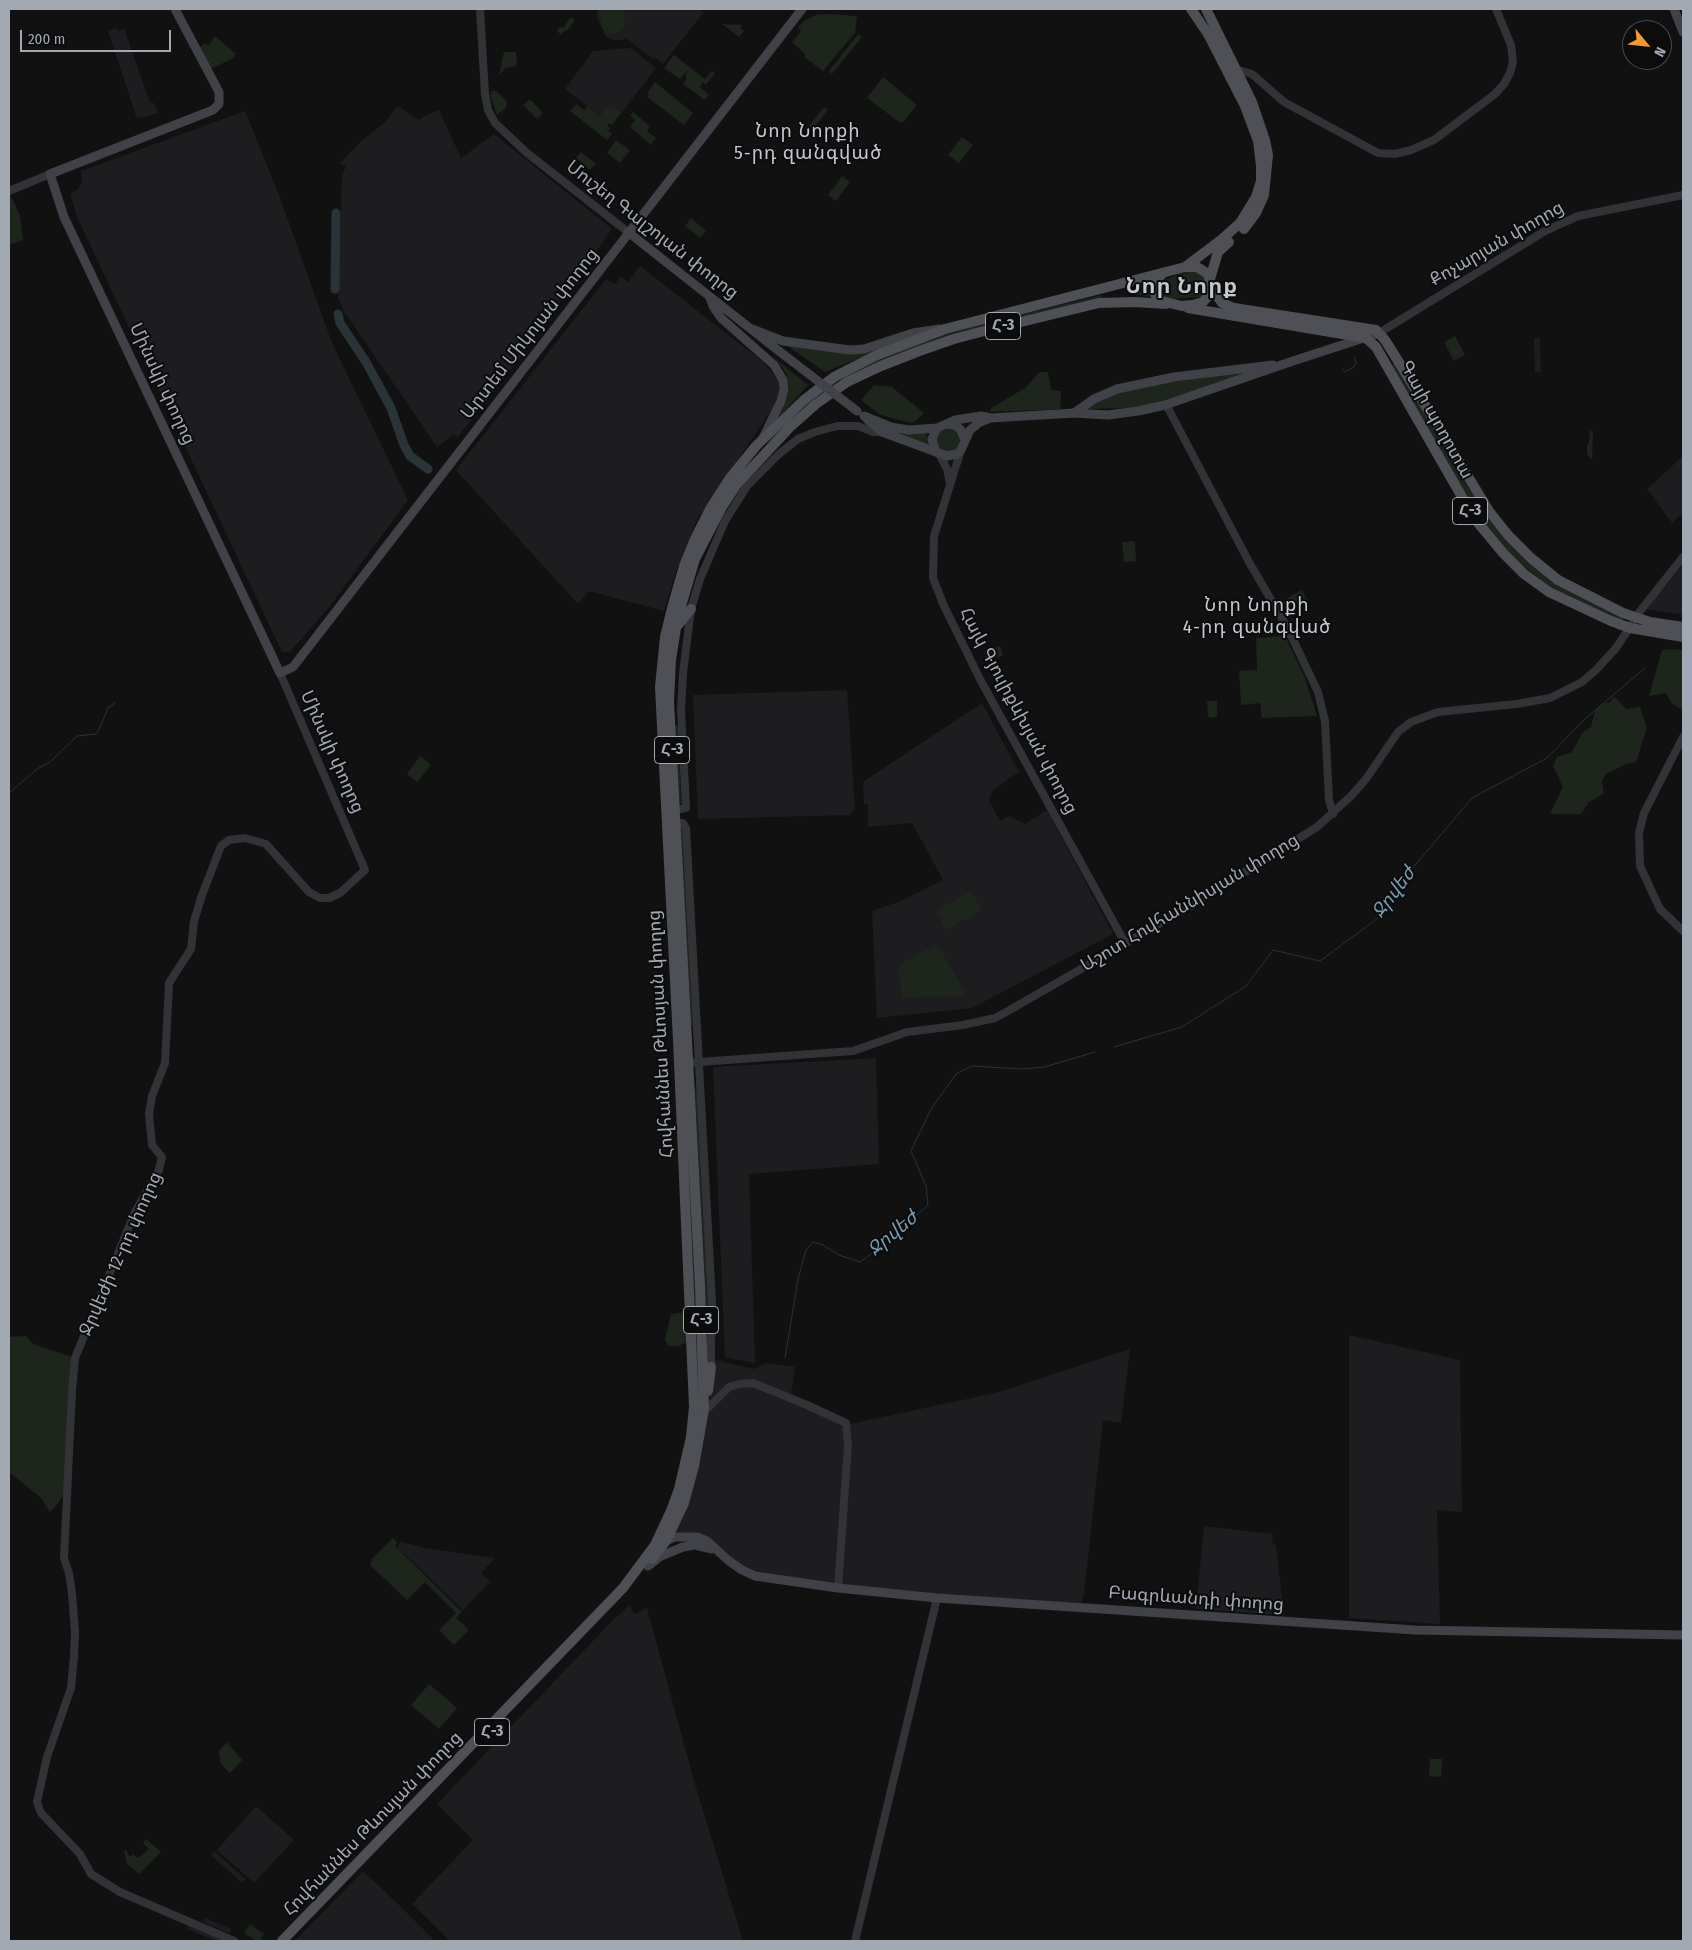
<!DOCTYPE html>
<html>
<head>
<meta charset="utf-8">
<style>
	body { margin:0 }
	#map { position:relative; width:1692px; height:1950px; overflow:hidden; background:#111112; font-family:"Fira Sans Condensed",sans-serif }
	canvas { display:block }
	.frame { position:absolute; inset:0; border:10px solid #a2a9b3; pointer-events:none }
	.north { position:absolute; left:1622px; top:20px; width:50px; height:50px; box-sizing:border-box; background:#0c0c0d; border:1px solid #484b4f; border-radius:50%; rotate:118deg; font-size:14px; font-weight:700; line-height:20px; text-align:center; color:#a2a9b3 }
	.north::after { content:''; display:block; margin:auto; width:18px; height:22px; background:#f19b2a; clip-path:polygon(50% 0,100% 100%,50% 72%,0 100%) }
	.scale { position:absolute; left:20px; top:30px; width:151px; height:22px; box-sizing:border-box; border:2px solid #a2a9b3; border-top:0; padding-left:6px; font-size:15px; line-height:18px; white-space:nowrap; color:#a2a9b3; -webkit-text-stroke:4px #0c0c0d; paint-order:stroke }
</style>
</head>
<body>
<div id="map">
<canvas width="1692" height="1950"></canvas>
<div class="frame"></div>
<div class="north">N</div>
<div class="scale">200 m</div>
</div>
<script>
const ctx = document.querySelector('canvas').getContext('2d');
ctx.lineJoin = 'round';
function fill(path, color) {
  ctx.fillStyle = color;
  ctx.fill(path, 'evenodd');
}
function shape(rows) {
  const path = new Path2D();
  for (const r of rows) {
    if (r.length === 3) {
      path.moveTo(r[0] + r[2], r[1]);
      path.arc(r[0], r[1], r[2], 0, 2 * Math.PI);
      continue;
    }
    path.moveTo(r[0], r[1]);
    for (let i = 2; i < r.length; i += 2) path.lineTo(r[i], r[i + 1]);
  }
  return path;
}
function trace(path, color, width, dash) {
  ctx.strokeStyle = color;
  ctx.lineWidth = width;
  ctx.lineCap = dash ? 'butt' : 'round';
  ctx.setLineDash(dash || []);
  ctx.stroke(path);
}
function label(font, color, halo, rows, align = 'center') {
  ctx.font = font + ' "Fira Sans Condensed","Noto Sans Armenian",sans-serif';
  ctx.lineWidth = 4;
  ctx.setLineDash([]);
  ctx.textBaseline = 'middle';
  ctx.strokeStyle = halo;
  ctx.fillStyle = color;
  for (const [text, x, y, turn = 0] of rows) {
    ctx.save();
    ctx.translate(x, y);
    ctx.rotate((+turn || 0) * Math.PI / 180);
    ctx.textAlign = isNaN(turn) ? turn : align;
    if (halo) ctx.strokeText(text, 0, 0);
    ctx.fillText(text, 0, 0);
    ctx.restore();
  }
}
fill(shape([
	[598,9,700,9,703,13,663,64,655,57,653,59,626,38,623,40,614,40,606,37,597,17],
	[116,28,118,31,124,28,150,103,154,103,158,113,137,119,108,31],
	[631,48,656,68,612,125,565,89,593,51],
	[398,106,419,120,428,114,439,110,461,158,494,134,612,229,529,346,457,438,454,434,437,447,343,310,338,298,342,174,346,167,340,163,359,143,383,124],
	[245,111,279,195,332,343,408,500,330,606,290,652,282,652,77,217,70,194,78,189,82,181,81,171],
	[640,266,763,362,780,382,780,392,773,408,698,518,675,574,664,611,589,591,578,604,456,470,606,279,615,284,621,276,628,282],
	[1534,338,1540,338,1541,372,1535,373],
	[1683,456,1683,513,1672,523,1647,489],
	[1683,565,1683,615,1646,609],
	[847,690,855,809,849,815,698,819,693,695],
	[982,703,1019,772,993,790,989,800,1000,821,1009,816,1025,824,1047,810,1113,934,972,1008,877,1018,872,911,901,901,943,880,912,823,868,827,868,804,864,804,863,782],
	[876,1058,879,1164,749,1174,755,1363,725,1357,713,1067],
	[1349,1335,1460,1360,1462,1512,1437,1510,1440,1624,1349,1618],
	[1130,1349,1121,1423,1103,1420,1084,1594,1081,1603,946,1596,756,1575,736,1563,673,1533,694,1480,715,1360,754,1369,767,1363,795,1367,791,1395,851,1424,999,1392],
	[1204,1526,1273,1534,1272,1544,1276,1545,1284,1615,1196,1609],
	[401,1542,425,1548,495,1558,481,1573,490,1582,463,1610,397,1547],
	[630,1605,634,1614,647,1608,694,1781,743,1941,450,1941,412,1904,473,1840,437,1804,615,1618],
	[256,1806,294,1840,254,1883,217,1850],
	[214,1851,246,1879,242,1883,211,1855],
	[363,1871,396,1902,435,1941,295,1941],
	[205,1918,231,1929,229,1933,203,1922],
	[188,1926,226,1941,216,1941,187,1929]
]), '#1d1d1f');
fill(shape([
	[600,9,624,9,625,23,623,29,614,35,603,30,601,24],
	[826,14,857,16,855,33,823,71,804,57,805,54,792,42,801,31,798,27,805,20,816,15],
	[571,17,575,20,567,31,565,30,561,35,557,31,560,27,563,28],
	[722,24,742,25,740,28,744,31,739,37],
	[858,34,862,37,832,74,829,71],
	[215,36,236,54,233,58,211,69,200,47,205,43,208,46],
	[504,52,516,52,517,63,515,66,506,68,499,75],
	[674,55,705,79,712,71,715,73,706,85,703,82,700,87,709,95,705,100,683,84,687,78,685,76,688,70,680,79,664,68],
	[883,77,917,105,903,122,899,122,867,98],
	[655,82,693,113,684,125,647,97,649,94,647,93],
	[492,91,496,91,507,101,506,108,497,115,490,95],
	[530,99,543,113,537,119,523,105],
	[576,104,584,110,587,106,600,116,611,104,621,112,612,125,609,123,607,125,610,128,608,131,612,134,607,140,570,111],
	[824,107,828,110,811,131,807,128],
	[633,112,650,126,647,131,656,138,651,145,630,127,635,120,630,115],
	[962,137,973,145,959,163,948,155],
	[616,140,630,150,620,163,607,153],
	[581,152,596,164,590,170,576,158],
	[842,176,850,182,836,201,828,195],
	[11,196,20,216,23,240,9,245,9,197],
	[691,218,706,231,700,238,685,226],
	[1192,270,1200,273,1205,279,1207,287,1204,294,1201,297,1168,299,1164,297,1160,290,1164,280],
	[1151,280,1152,297,1127,293,1127,291],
	[1102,295,1102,298,884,361,767,443,790,419,816,396,839,379,881,358,950,332],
	[916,335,825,372,786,345,839,352],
	[1455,336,1465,355,1454,361,1444,342],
	[770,354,808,385,775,422,786,399,789,387,787,375,780,364],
	[1395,363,1455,467,1477,501,1510,543,1624,617,1622,621,1549,587,1515,559,1499,542,1469,505,1392,365],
	[1040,372,1048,372,1051,390,1061,391,1060,409,991,412,991,408,1025,388],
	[1244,372,1244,375,1166,400,1133,408,1084,409,1118,393,1159,384],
	[874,385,892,387,924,413,916,421,912,423,894,419,879,414,861,400],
	[948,440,12],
	[894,431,926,432,930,447,896,434],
	[1590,431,1593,431,1592,460,1587,454,1587,444,1589,443],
	[1135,541,1136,561,1124,562,1122,542],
	[1302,590,1307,600,1289,610,1284,600],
	[1285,636,1305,678,1317,716,1262,718,1260,703,1241,705,1239,671,1257,670,1256,638],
	[1000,646,1003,655,987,661,984,652],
	[1671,649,1683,650,1683,710,1671,703,1666,693,1649,696,1662,650],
	[1612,697,1617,699,1626,709,1640,707,1647,728,1636,762,1626,764,1606,774,1602,781,1604,794,1589,802,1581,814,1550,814,1563,787,1553,766,1557,757,1572,752,1582,733,1591,727,1595,711,1601,704,1611,702],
	[1207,701,1217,701,1217,717,1210,718,1208,716],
	[673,726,678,726,681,803,677,802],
	[420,756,431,765,417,782,407,774],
	[684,827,693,1026,688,1026,678,828],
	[971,891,982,910,946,930,936,911],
	[937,944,967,995,902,998,898,971,899,964],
	[693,1081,699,1097,710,1324,704,1297],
	[685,1082,694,1249,700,1411,698,1430],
	[687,1312,688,1343,681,1344,681,1346,669,1346,665,1340,671,1314],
	[26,1336,33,1344,72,1357,65,1490,60,1501,50,1512,41,1498,9,1472,9,1337],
	[393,1538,397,1542,395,1546,462,1612,456,1618,469,1630,454,1645,439,1630,456,1613,425,1582,407,1600,370,1565,372,1559],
	[429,1684,457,1708,439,1729,411,1705],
	[227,1742,242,1760,230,1773,220,1763,220,1755,218,1752],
	[1430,1759,1442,1759,1441,1777,1429,1776],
	[146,1839,161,1852,139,1874,127,1864,124,1851,125,1850,128,1852,127,1854,130,1857,133,1854,138,1858,149,1849,143,1843],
	[250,1924,264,1934,260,1941,257,1941,244,1933]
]), '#1d251d');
trace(shape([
	[1343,369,1345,372,1354,367,1356,362,1354,357],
	[9,793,37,769,50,762,77,736,97,734,108,708,115,703],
	[1114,1047,1182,1027,1246,986,1273,950,1320,961,1378,918,1411,870,1472,798,1547,758,1585,719,1645,668],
	[785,1358,798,1279,806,1250,813,1242,823,1245,839,1255,860,1262,893,1237,928,1205,926,1186,911,1151,931,1109,957,1073,973,1066,1022,1069,1044,1067,1095,1052]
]), '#293338', 1);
trace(shape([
	[335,289,336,213],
	[338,314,340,323,366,362,391,408,404,445,410,456,428,469]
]), '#293338', 9);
trace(shape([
	[480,9,485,94,488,110,495,123,527,153,628,232],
	[1238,70,1252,74,1284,102,1378,153,1395,154,1411,150,1434,140,1495,94,1504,84,1510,73,1513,62,1511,45,1496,9],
	[9,191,50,174],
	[1379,333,1545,231,1578,216,1683,195],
	[1165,405,1169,410,1249,562,1287,627,1318,692,1325,721,1329,800,1333,814],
	[961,450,934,536,933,578,944,606,981,681,1125,943],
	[939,454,947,469,950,483],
	[1683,737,1644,813,1639,833,1640,866,1660,909,1683,931],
	[675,810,686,808,681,710,683,673,691,609,700,579,725,521,747,486,779,454,798,439,815,432,837,426,858,426,873,432,882,432],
	[676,824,683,823,686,828,713,1320,711,1339,711,1367],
	[685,1063,853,1051,907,1032,963,1025,995,1018,1008,1011,1192,905,1317,827,1351,796,1366,779,1398,732,1411,722,1438,712,1517,704,1550,698,1582,682,1596,670,1616,648,1641,610,1683,557],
	[704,1409,708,1408,729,1387,740,1384,753,1383,807,1405,846,1423,848,1445,838,1588],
	[234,1941,120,1892,91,1874,80,1854,41,1813,37,1802,47,1757,71,1688,74,1657,75,1632,72,1593,69,1573,64,1558,72,1391,75,1358,135,1212,159,1170,162,1157,152,1145,149,1114,152,1096,165,1063,169,983,191,949,194,921,202,895,221,846,229,840,245,838,266,844,309,892,320,898,329,898,340,893,365,870,280,673],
	[855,1941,937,1598]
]), '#323337', 8);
trace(shape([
	[175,9,219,92,219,104,213,110,50,174,64,217,280,673,293,667,802,9],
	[1674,9,1683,32],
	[628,232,775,348],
	[710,298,713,306,721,318,774,365,783,380,784,389,781,401,763,438],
	[752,329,783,341,850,350,864,349,913,333,939,329],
	[1074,413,1094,399,1117,389,1174,377,1273,365],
	[864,416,891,427,909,430,937,428,955,420,981,416,991,418,1074,413,1108,415,1138,411,1165,405,1293,361,1379,333],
	[867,419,882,432,947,456,957,454,961,450,970,430,980,422,988,419],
	[947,424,955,425,961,430,965,441],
	[936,452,932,439,937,428],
	[662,1542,675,1537,698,1537,707,1541,729,1561,742,1570,755,1576,838,1588,937,1598,1415,1630,1683,1635],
	[648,1566,661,1556,683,1547,695,1545,712,1549]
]), '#404247', 9);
trace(shape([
	[1206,9,1252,102,1265,140,1268,155,1264,195,1256,213,1244,229],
	[1185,267,1221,240,1240,223,1256,197,1261,181,1261,166,1258,141,1245,106,1208,34,1191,9],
	[1210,279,1218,252,1229,242],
	[1211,287,1222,303,1234,308,1376,330,1385,340,1400,364,1489,511,1508,535,1531,558,1558,580,1623,613,1650,622,1683,627],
	[1188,308,1366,338,1376,347,1474,518,1503,553,1524,574,1549,592,1611,621,1630,628,1683,637],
	[678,625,691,609],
	[708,1391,711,1367],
	[652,1559,666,1541,684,1503,694,1466,704,1409,700,1286,669,701,671,660,676,628,681,606,695,559,722,507,737,484,790,427,816,404,847,382,881,366,922,350,954,339,988,330,1099,303,1135,302,1166,304],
	[282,1941,623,1588,655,1545,671,1511,679,1489,691,1437,694,1407,678,1040,660,687,665,637,672,608,684,566,695,539,710,509,730,478,756,446,804,400,834,377,877,355,945,329,1185,267,1197,267,1208,274,1211,285,1209,295,1203,302,1193,305,1182,306,1161,301,1155,294,1154,286,1156,280,1163,273]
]), '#4e5056', 10);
trace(shape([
	[775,348,857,411]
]), '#404247', 9);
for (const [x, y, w] of [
	[1003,326,35],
	[1470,511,35],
	[672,750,35],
	[701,1320,35],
	[492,1732,35]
]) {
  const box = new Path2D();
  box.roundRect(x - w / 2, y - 13.5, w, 27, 4);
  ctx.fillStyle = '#0c0c0d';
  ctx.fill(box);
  trace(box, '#a2a9b3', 1);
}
label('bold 16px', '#a2a9b3', null, [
	["Հ-3",1003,326],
	["Հ-3",1470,511],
	["Հ-3",672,750],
	["Հ-3",701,1320],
	["Հ-3",492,1732]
]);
label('18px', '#a2a9b3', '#0c0c0d', [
	["Մուշեղ Գալշոյան փողոց",652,230,38],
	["Քոչարյան փողոց",1497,244,-30],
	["Արտեմ Միկոյան փողոց",530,334,-52],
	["Մինսկի փողոց",162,384,65],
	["Գայի պողոտա",1436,420,61],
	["Հայկ Գյուլիքևխյան փողոց",1018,711,62],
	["Մինսկի փողոց",332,752,66],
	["Աշոտ Հովհաննիսյան փողոց",1190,903,-31],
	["Հովհաննես Թևոսյան փողոց",661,1034,-93],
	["Ջրվեժի 12-րդ փողոց",121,1254,-66],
	["Բագրևանդի փողոց",1196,1599,4],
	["Հովհաննես Թևոսյան փողոց",373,1824,-46]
]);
ctx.letterSpacing = '1px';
label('19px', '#c3c7cf', '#0c0c0d', [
	["Նոր Նորքի",808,132],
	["5-րդ զանգված",808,154],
	["Նոր Նորքի",1257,606],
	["4-րդ զանգված",1257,628]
]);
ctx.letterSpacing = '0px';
label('italic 19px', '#789baf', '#0c0c0d', [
	["Ջրվեժ",1394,893,-53],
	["Ջրվեժ",893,1234,-40]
]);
ctx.letterSpacing = '1px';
label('bold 22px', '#c3c7cf', '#0c0c0d', [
	["Նոր Նորք",1182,287]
]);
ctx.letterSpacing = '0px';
</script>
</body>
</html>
